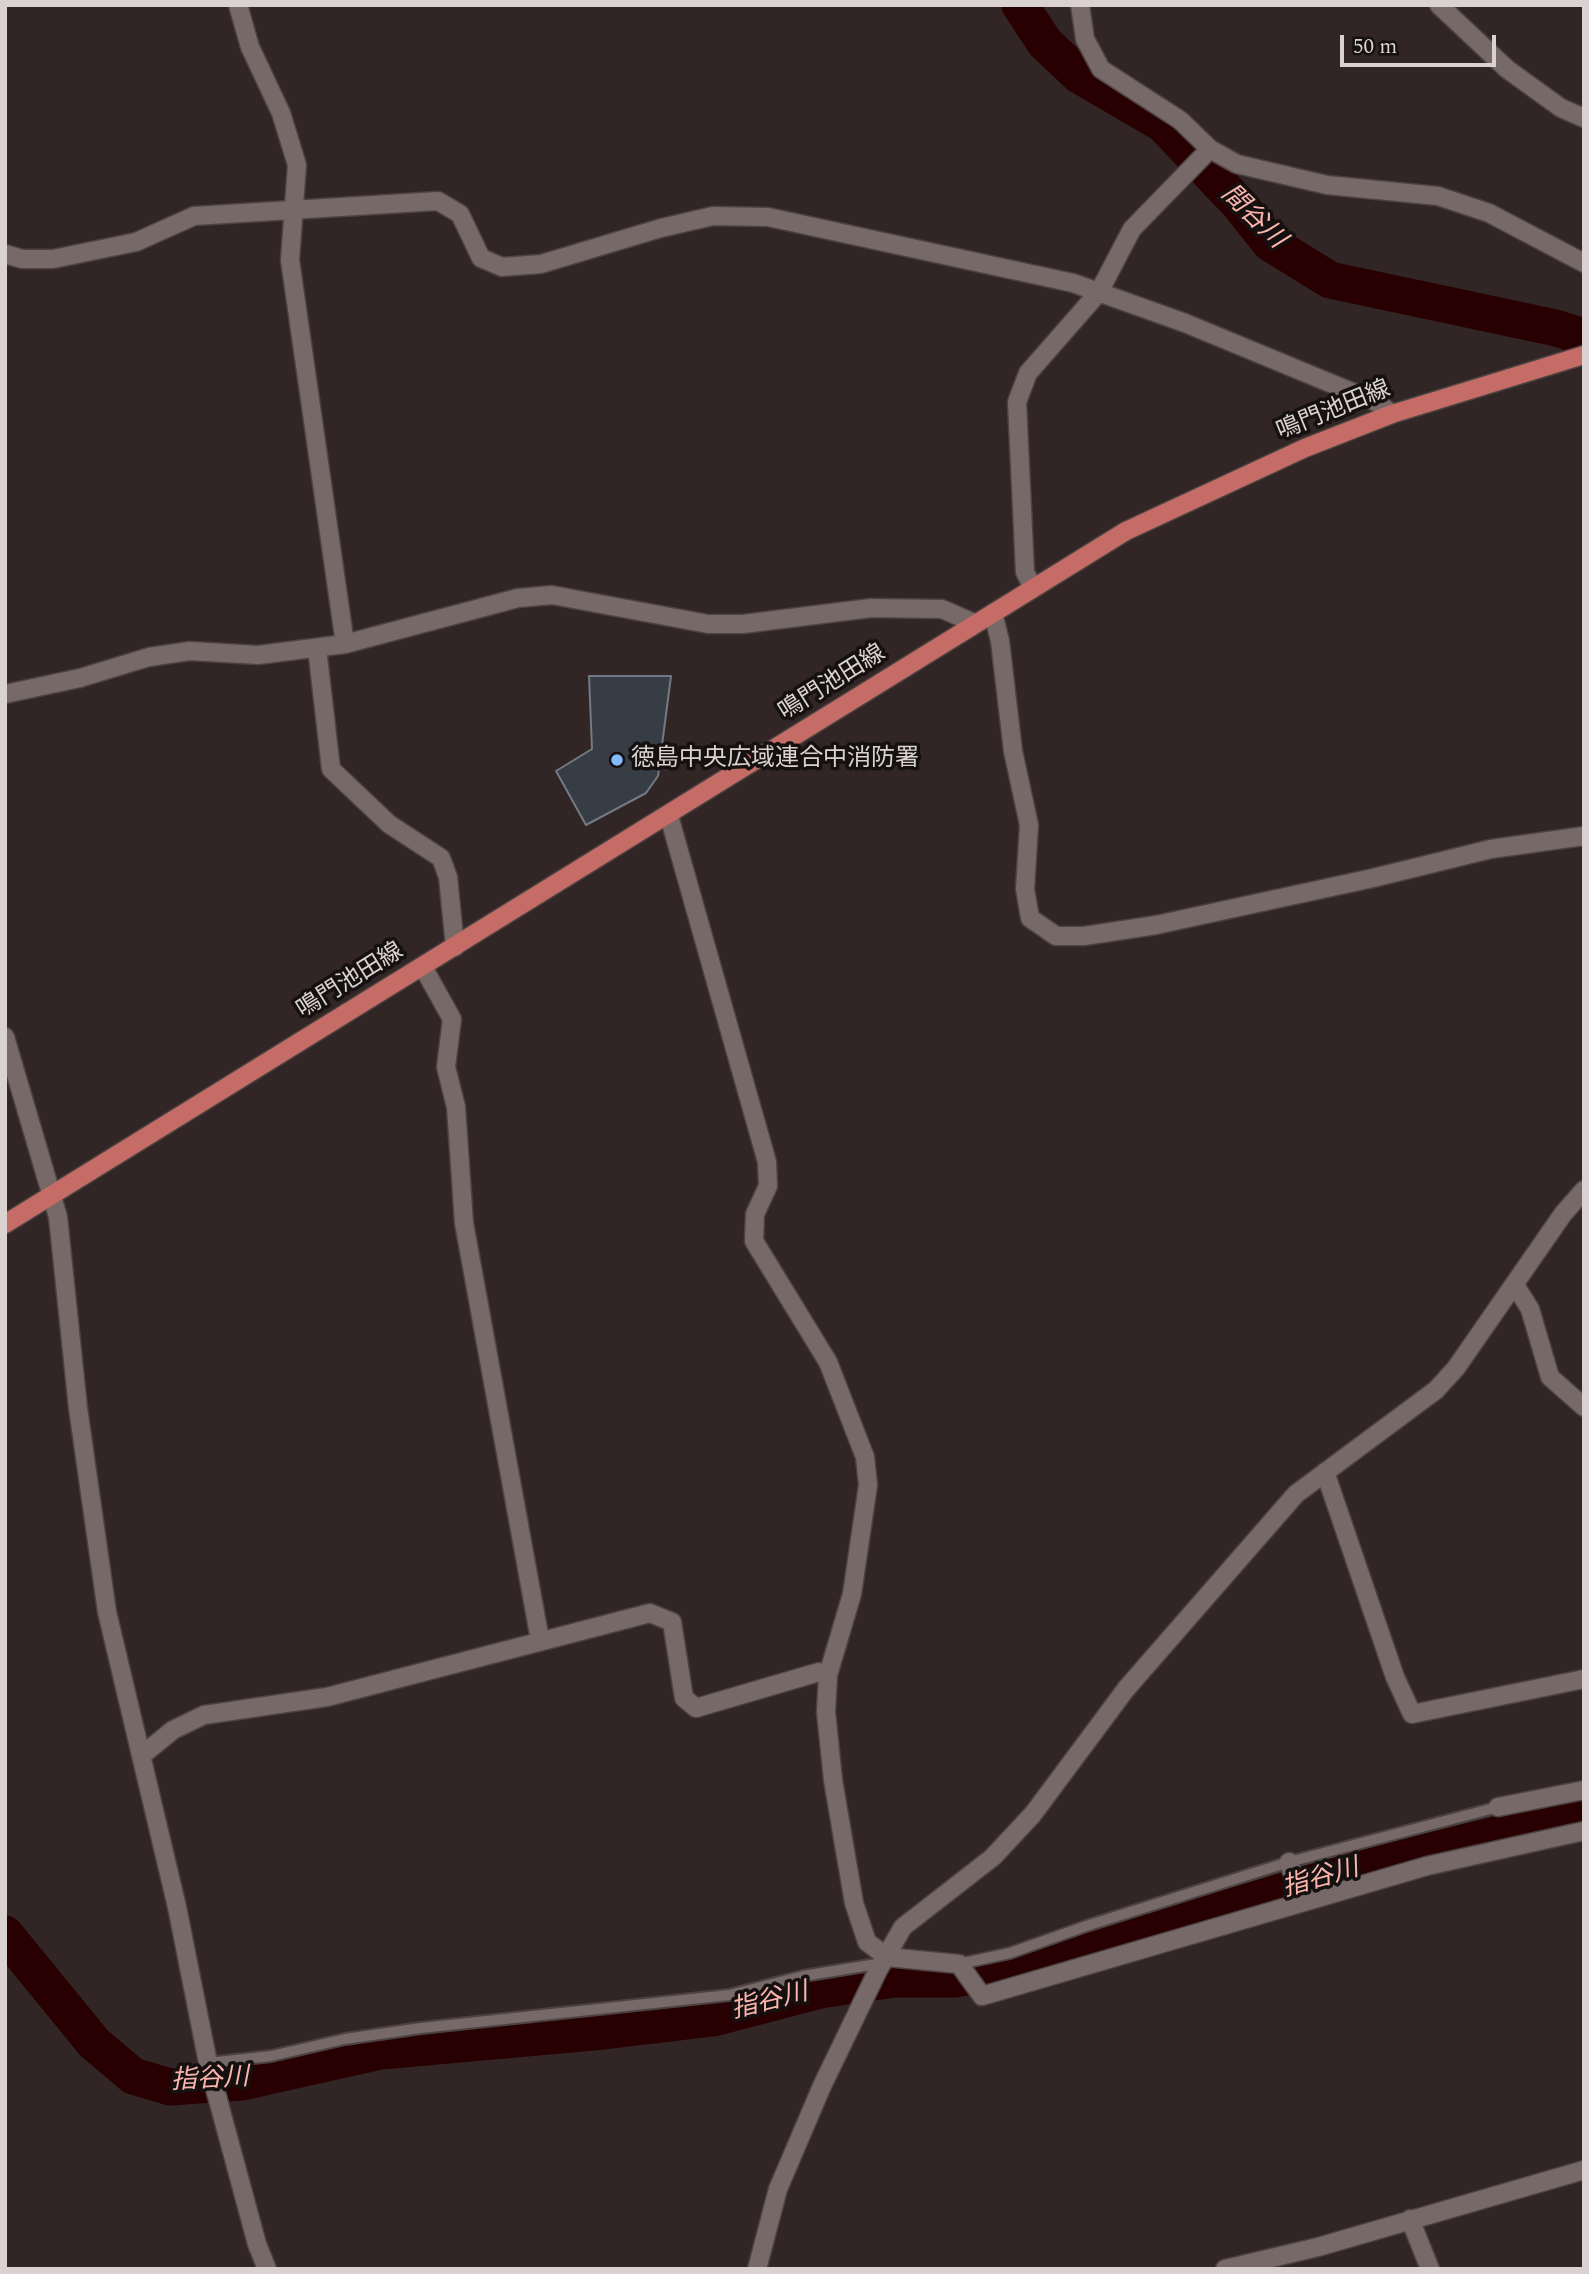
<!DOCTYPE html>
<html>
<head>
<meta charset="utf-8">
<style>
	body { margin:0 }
	#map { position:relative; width:1589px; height:2274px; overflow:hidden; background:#312625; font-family:Spectral,serif }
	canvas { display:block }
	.frame { position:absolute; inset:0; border:7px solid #d9d2d1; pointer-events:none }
	.scale { position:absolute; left:1340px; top:35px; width:156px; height:32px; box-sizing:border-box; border:4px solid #d9d2d1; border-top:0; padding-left:9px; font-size:21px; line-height:24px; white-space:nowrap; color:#d9d2d1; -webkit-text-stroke:5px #151110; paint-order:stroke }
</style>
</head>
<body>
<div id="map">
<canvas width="1589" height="2274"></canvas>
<div class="frame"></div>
<div class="scale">50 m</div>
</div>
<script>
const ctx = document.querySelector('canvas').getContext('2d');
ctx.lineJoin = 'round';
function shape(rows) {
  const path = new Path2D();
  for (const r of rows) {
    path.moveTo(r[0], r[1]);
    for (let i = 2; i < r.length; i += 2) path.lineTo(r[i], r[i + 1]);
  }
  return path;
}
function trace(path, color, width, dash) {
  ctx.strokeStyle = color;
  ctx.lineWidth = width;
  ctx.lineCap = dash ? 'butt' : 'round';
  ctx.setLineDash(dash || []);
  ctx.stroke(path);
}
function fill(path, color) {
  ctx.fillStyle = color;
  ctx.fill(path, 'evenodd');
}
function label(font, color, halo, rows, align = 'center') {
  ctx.font = font + ' Spectral,"Noto Sans JP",serif';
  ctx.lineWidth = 7;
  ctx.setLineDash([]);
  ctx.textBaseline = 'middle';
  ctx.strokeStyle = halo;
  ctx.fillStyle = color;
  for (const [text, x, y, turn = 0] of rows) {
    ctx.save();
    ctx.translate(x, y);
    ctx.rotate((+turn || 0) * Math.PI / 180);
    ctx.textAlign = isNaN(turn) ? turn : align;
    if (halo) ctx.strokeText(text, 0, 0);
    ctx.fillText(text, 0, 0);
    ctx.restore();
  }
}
trace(shape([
	[1020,5,1045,43,1079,75,1163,124,1239,204,1270,243,1330,280,1556,328,1584,337],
	[5,1934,94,2043,133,2076,170,2087,242,2082,381,2051,604,2031,713,2018,820,1990,895,1979,955,1979,1019,1969,1380,1863,1584,1814]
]), '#280001', 37);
const building = shape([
	[589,676,671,676,658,776,646,793,586,825,556,771,592,749,589,676]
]);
fill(building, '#373d45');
trace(building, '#737a83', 2);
const lane = shape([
	[959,1964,1010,1953,1089,1925,1289,1862,1498,1807],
	[208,2063,271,2056,345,2039,421,2028,729,1995,803,1976,883,1963]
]);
const street = shape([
	[238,5,250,47,281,113,297,165,290,260,345,644],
	[1080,5,1085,39,1101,69,1180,120,1210,149,1237,164,1327,185,1438,196,1489,213,1584,263],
	[1439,5,1507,69,1561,108,1584,118],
	[5,254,22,259,53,259,136,242,194,216,438,201,460,214,481,258,502,267,541,264,661,228,713,216,768,217,1073,283,1185,323,1376,402,1392,414],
	[1033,588,1025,572,1017,402,1028,373,1099,292,1132,229,1210,149],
	[993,613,1000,641,1013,751,1029,825,1025,889,1030,918,1056,936,1084,936,1156,925,1373,878,1491,849,1584,836],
	[317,648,331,769,389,824,441,858,448,877,455,947],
	[5,694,80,678,149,657,190,651,258,655,345,644,518,598,552,595,708,624,743,624,871,608,942,609,974,623],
	[669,816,767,1162,768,1186,755,1214,754,1241,828,1362,865,1457,868,1485,852,1594,828,1675,826,1712,833,1780,854,1903,867,1942,887,1957,959,1964,982,1996,1427,1866,1584,1831],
	[423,967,452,1019,446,1067,456,1107,464,1223,540,1640],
	[5,1037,58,1217,78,1408,107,1612,177,1907,208,2063,257,2244,267,2269],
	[1515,1285,1530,1309,1550,1377,1584,1407],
	[1325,1472,1395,1677,1412,1714,1584,1679],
	[141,1756,173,1730,204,1715,327,1697,650,1613,672,1622,684,1698,696,1708,819,1672,828,1675],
	[1498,1807,1584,1790],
	[1289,1862,1301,1902],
	[1410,2219,1430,2269],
	[757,2269,778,2189,822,2086,878,1970,903,1927,993,1857,1033,1814,1126,1689,1296,1494,1436,1390,1456,1368,1563,1214,1584,1190],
	[1225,2269,1318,2247,1584,2170]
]);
const primary = shape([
	[5,1224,1126,531,1305,448,1392,414,1584,355]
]);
trace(lane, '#4b4241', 14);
trace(street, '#4b4241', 21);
trace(primary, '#4b4241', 21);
trace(lane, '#766968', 10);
trace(street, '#766968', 18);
trace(primary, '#c56c66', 18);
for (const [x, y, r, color] of [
	[617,760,7,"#85bbfb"]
]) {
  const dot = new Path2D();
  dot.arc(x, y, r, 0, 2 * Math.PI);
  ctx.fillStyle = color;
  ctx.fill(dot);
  trace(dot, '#151110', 2.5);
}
label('24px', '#d9d2d1', '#151110', [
	["鳴門池田線",1334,412,-22],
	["鳴門池田線",833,684,-32],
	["鳴門池田線",351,982,-32]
]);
label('24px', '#d9d2d1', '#151110', [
	["徳島中央広域連合中消防署",631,760]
], 'left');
label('italic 26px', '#fcb5ad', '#151110', [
	["間谷川",1252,218,44],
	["指谷川",1321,1880,-16],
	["指谷川",770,2003,-14],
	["指谷川",210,2081,-3]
]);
</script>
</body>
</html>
